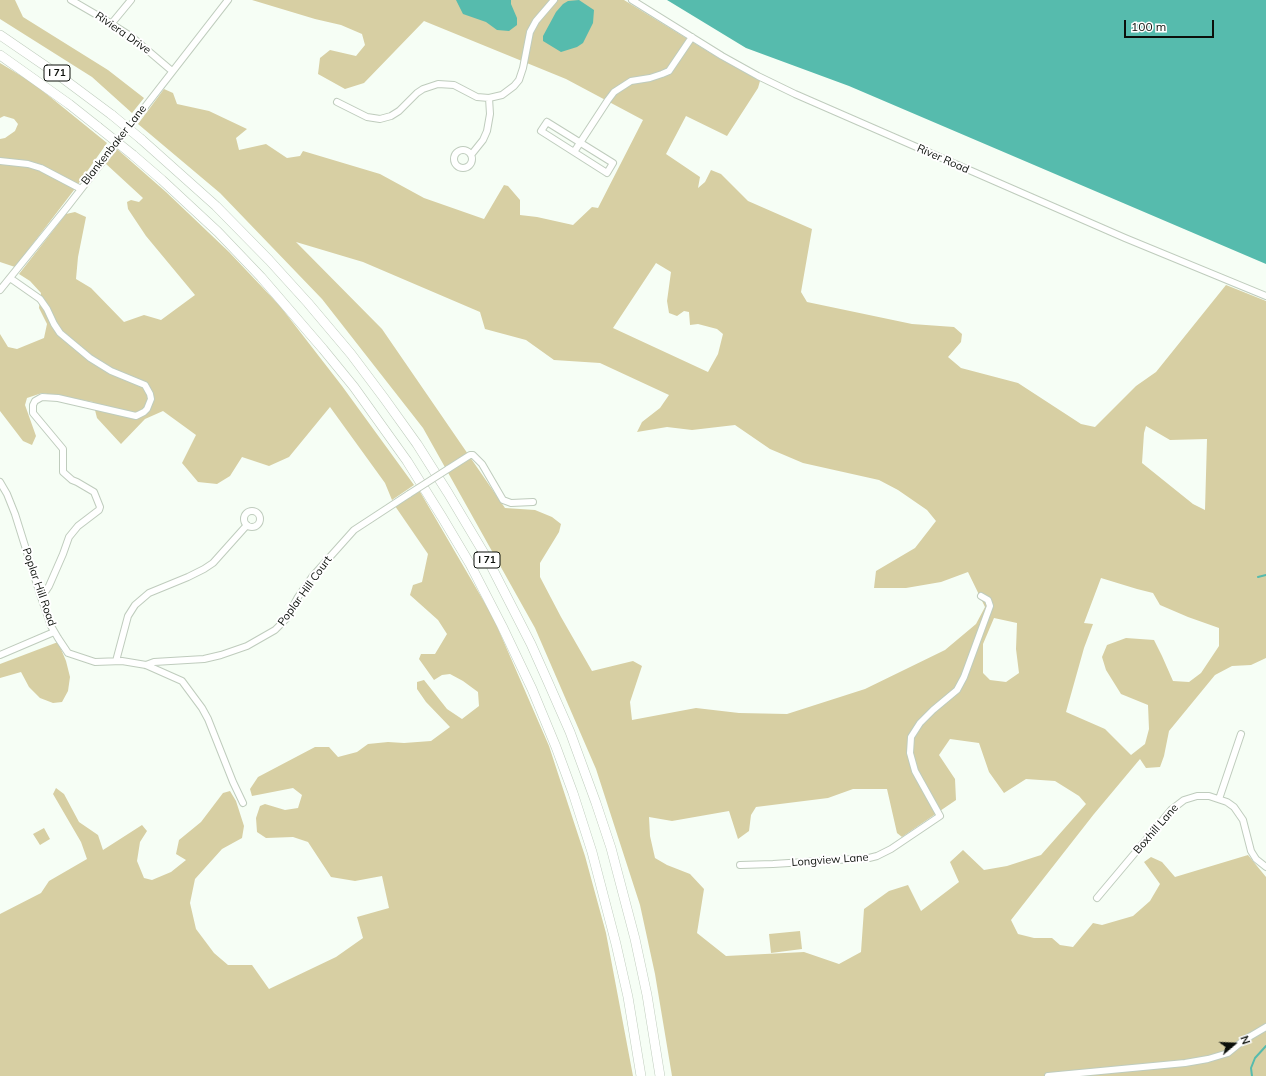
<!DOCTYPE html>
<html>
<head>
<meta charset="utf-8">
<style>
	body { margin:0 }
	#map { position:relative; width:1266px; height:1076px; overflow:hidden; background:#f6fef5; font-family:Mulish,sans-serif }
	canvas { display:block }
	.north { position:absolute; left:1214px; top:1024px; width:40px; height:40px; -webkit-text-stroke:3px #fff; paint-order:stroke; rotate:71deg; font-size:11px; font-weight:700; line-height:16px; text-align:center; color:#0c100b }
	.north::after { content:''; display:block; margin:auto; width:14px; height:18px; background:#0c100b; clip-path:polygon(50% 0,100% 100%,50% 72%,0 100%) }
	.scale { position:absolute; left:1124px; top:20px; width:90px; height:18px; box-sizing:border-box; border:2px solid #0c100b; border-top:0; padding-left:5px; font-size:12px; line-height:14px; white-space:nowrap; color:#0c100b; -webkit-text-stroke:3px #fff; paint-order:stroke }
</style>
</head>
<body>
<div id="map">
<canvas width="1266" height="1076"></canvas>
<div class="north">N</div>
<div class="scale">100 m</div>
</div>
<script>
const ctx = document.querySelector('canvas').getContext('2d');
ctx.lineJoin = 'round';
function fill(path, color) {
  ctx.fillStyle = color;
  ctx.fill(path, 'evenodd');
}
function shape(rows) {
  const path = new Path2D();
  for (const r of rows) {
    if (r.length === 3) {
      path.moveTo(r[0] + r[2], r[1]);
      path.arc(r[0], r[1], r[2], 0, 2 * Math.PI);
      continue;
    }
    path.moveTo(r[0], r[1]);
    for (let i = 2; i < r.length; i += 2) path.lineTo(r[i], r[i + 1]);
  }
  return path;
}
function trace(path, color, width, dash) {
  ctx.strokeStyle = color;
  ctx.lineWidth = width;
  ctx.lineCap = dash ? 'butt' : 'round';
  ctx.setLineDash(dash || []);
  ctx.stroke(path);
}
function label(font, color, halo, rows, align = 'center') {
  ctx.font = font + ' Mulish,sans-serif';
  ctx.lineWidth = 4;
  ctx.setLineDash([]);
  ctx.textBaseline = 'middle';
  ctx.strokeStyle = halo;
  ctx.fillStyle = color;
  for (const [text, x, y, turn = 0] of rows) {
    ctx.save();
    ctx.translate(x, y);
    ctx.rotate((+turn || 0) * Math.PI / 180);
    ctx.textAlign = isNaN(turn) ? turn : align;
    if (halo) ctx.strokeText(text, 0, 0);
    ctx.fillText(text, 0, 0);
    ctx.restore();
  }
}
fill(shape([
	[0,0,15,0,23,17,108,70,144,98,132,113,92,77,0,19],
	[252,0,624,0,717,57,758,79,760,81,758,88,727,136,686,116,666,154,700,177,698,188,705,182,711,170,721,174,748,201,812,229,801,292,807,302,912,324,954,327,962,334,961,342,948,357,961,368,1018,383,1081,424,1095,427,1136,386,1156,372,1226,285,1266,301,1266,658,1251,665,1232,666,1215,675,1169,731,1164,756,1160,767,1146,768,1140,759,1094,814,1011,920,1018,934,1034,938,1052,938,1060,945,1073,947,1093,923,1102,925,1133,916,1150,901,1160,884,1144,862,1151,857,1162,862,1175,877,1248,855,1266,877,1266,1076,672,1076,655,974,640,905,596,769,535,628,423,428,322,299,220,193,138,124,164,89,173,93,177,104,209,111,247,129,236,138,239,150,266,144,287,158,300,156,303,151,380,174,424,198,484,219,504,185,508,186,520,200,520,215,537,217,573,225,592,207,598,208,643,120,566,79,424,21,364,83,345,89,318,74,320,58,330,50,356,56,365,45,362,34,341,25,315,19],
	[296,242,363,262,480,312,485,329,526,340,554,360,600,363,669,395,660,408,642,422,637,432,667,427,692,430,735,425,770,449,803,463,879,480,898,490,927,510,936,521,915,548,876,571,874,588,906,588,941,582,968,572,985,607,976,624,945,650,865,689,787,714,739,713,696,708,632,720,630,702,642,666,633,661,592,671,561,617,540,577,540,563,559,532,561,524,552,517,535,510,505,508,382,329],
	[656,263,671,272,667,301,669,313,677,316,684,311,689,312,690,325,698,324,717,329,723,334,718,354,708,372,613,328],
	[1146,426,1170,440,1207,439,1205,510,1193,504,1142,463,1144,433],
	[1101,578,1137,589,1153,593,1160,605,1188,617,1219,628,1219,646,1201,673,1189,682,1173,681,1162,656,1154,640,1126,638,1107,645,1102,657,1106,670,1121,694,1148,705,1149,729,1145,744,1131,755,1105,729,1066,712,1084,648,1093,624,1084,623],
	[994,618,1017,623,1016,649,1019,673,1006,682,990,680,983,673,983,644],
	[950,739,979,743,989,772,1004,793,1026,779,1055,781,1079,796,1086,804,1041,855,1007,866,984,870,963,850,950,862,959,882,921,911,908,885,889,891,864,909,861,952,839,964,804,952,726,956,697,933,704,889,690,874,667,865,655,858,650,836,649,817,672,821,729,811,738,839,749,831,751,815,756,807,828,798,853,789,887,789,897,833,902,837,956,800,955,779,939,755],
	[0,63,33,83,107,143,74,190,15,267,0,262,0,139,5,138,15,131,18,124,14,119,4,116,0,118],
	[117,149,166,192,229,252,280,306,342,386,414,485,392,500,385,483,330,407,289,457,269,466,242,457,230,476,217,484,198,482,182,463,196,435,163,411,145,419,121,444,97,418,93,402,42,393,27,398,25,405,36,436,32,445,23,441,0,411,0,334,8,347,17,349,44,338,47,324,39,308,41,293,30,281,19,274,66,214,75,212,86,217,78,257,76,279,91,288,124,322,144,315,161,320,195,295,146,236,128,209,127,202,131,200,139,202,143,198,105,163],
	[419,490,493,617,549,746,585,856,606,933,633,1076,0,1076,0,914,41,893,49,881,87,859,81,842,53,794,56,788,64,794,79,822,98,835,103,850,142,825,147,831,140,842,137,861,144,878,152,880,171,872,186,860,176,854,179,840,201,822,223,793,230,791,236,801,244,826,242,838,222,849,195,879,190,903,196,929,214,953,228,965,252,965,269,989,336,957,363,938,357,917,389,908,382,876,355,881,331,877,308,842,293,837,266,838,257,832,256,818,260,806,265,804,285,810,298,808,302,795,293,788,252,796,250,789,258,777,315,747,329,747,338,757,357,752,368,744,388,742,404,743,431,741,450,727,426,702,417,689,417,682,424,680,447,709,462,719,479,706,478,692,463,681,450,674,442,675,434,680,419,659,421,654,435,654,447,634,438,620,410,595,413,585,422,582,428,554,395,506],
	[58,642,66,661,70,677,68,691,62,702,53,703,40,698,29,687,21,672,0,678,0,664],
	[44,828,50,839,40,845,33,834],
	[800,931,802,949,771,953,769,934]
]), '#d7cfa3');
fill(shape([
	[456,0,511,0,511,4,517,18,517,25,509,31,497,30,486,22,463,14],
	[579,0,594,10,593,23,583,43,577,47,561,52,543,41,543,36,556,12,563,4,568,1],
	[667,0,1266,0,1266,264,849,86,746,48]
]), '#56bbad');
trace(shape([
	[1258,577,1266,575],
	[1252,1076,1251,1068,1255,1058,1266,1046]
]), '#56bbad', 2);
const minor = shape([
	[71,0,102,18,132,37,172,71],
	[632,0,722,56,758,76,795,94,1125,238,1266,296],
	[112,23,131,0],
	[337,102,367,117,380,119,391,116,399,111,417,93,423,89,438,84,454,85,477,97,489,98,502,95,514,86,519,80,523,68,530,32,536,21,554,0],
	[547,122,613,163,607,173,541,131,547,122],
	[463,159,9],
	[574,152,608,100,614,92,631,81,650,78,662,74,669,71,692,37],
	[471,155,483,140,487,131,490,114,489,98],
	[0,161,28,164,41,168,81,189],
	[10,278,40,299,47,309,54,324,60,333,90,358,111,371,145,385,150,394,151,399,147,409,144,412,136,416,58,398,42,397,35,401,33,405,33,413,63,449,63,472,72,480,77,482,94,492,100,507,99,510,78,526,69,537,63,554,49,586,45,592,40,594],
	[0,290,68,206,228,0],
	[448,469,470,455,473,455,482,464,503,500,511,503,533,502],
	[0,482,7,494,15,514,40,594,51,626,58,638,68,653,95,662,122,661,146,665,182,681,202,708,208,719,233,782,243,803],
	[252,519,8],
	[0,655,54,632],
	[116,661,128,616,135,605,149,593,188,577,204,569,213,563,247,525],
	[146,665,154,662,204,659,221,655,247,646,275,630,286,619,298,597,312,577,354,530,409,494],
	[1219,799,1241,734],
	[740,865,773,864,869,858,877,856,891,849,940,816,915,771,910,753,911,737,920,723,933,710,957,690,964,677,990,606,988,600,981,596],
	[1097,898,1171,810,1184,800,1197,796,1209,796,1227,802,1234,807,1243,820,1251,851,1256,859,1266,867],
	[1048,1076,1185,1063,1208,1059,1228,1053,1244,1040,1266,1027]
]);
const highway = shape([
	[0,35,57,74,112,115],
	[0,55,69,104,98,127],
	[141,139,216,206,269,260,308,303,351,354,384,398,417,444,448,493,488,560,531,644,548,682,570,732,596,803,611,848,635,939,647,995,660,1076],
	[133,155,162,180,218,232,261,277,323,349,354,387,407,461,442,517,470,564,502,626,532,689,556,747,573,793,592,852,616,944,628,997,641,1076]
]);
trace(minor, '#bfccbd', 8);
trace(highway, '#bfccbd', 10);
trace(minor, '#fff', 6);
trace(highway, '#fff', 9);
const minorBridge = shape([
	[409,494,448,469]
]);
const highwayBridge = shape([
	[112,115,141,139],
	[98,127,133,155]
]);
trace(minorBridge, '#bfccbd', 8, []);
trace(highwayBridge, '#bfccbd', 10, []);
trace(minorBridge, '#fff', 6);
trace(highwayBridge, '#fff', 9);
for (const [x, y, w] of [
	[57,73,26],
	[487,560,26]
]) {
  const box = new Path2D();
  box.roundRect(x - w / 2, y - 8, w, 16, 3);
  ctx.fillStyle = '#fff';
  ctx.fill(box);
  trace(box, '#0c100b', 1);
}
label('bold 10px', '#0c100b', null, [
	["I 71",57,73],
	["I 71",487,560]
]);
label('11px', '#0c100b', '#fff', [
	["Riviera Drive",123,33,35],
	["Blankenbaker Lane",114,145,-52],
	["River Road",943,159,24],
	["Poplar Hill Road",39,587,71],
	["Poplar Hill Court",305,591,-54],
	["Boxhill Lane",1156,829,-49],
	["Longview Lane",830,860,-4]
]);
</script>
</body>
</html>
